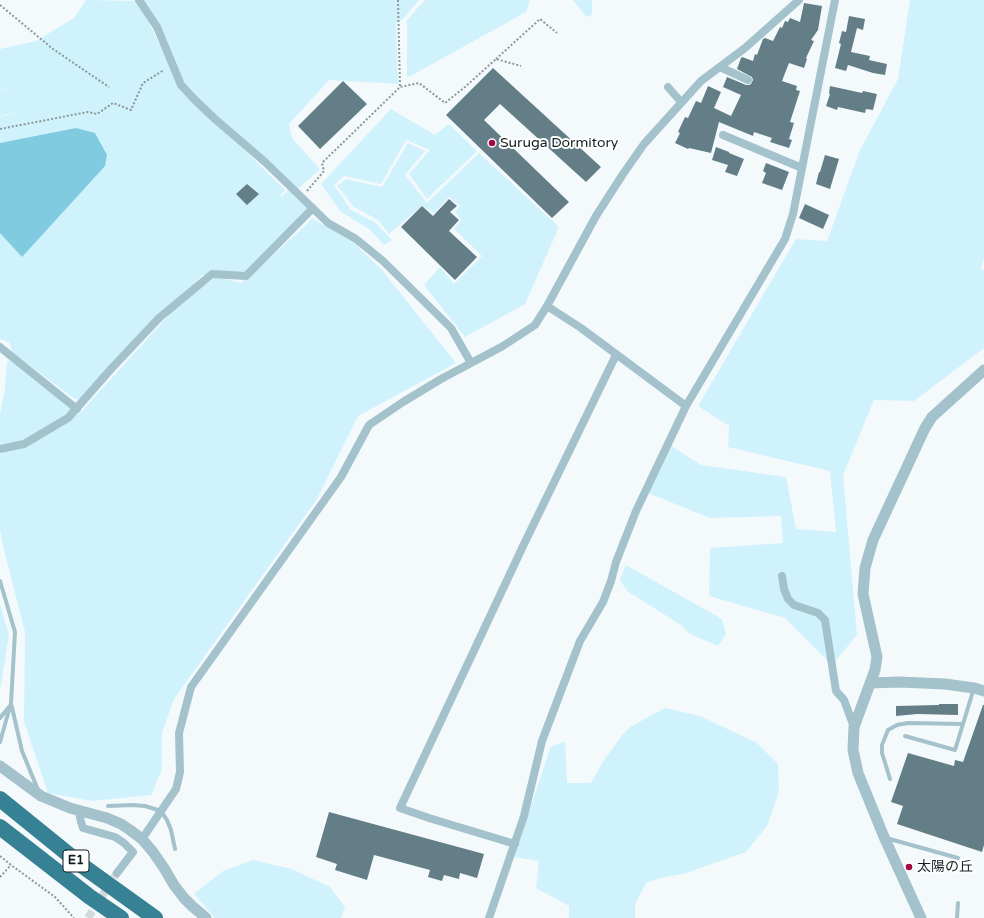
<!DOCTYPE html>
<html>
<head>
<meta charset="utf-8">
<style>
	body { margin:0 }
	canvas { display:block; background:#f4fafc }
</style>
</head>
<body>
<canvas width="984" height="918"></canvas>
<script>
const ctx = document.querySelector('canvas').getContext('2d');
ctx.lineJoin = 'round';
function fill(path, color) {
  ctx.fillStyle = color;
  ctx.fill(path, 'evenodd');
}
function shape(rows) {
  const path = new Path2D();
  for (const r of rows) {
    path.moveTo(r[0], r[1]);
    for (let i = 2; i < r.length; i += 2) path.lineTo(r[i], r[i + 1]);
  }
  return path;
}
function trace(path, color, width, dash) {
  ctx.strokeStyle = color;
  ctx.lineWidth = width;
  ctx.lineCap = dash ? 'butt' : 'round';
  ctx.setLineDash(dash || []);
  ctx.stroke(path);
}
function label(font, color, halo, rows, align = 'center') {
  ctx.font = font + ' "Varela Round","Noto Sans JP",sans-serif';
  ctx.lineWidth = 4;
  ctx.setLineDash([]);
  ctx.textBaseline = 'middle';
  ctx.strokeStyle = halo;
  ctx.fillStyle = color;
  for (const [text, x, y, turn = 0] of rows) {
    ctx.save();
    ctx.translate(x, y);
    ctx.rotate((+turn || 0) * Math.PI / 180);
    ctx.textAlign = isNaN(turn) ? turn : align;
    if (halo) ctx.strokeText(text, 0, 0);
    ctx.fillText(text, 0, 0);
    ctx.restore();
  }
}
fill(shape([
	[86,0,139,1,178,84,285,190,280,196,282,197,289,188,313,213,246,276,202,275,80,400,73,398,12,352,10,343,0,339,0,117,24,110,0,116,0,91,8,88,0,90,0,49,36,41,74,18],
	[141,0,419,0,405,17,396,24,398,84,329,80,289,124,292,138,320,169,298,189,186,90],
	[425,0,530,0,526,12,407,78,407,20],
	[573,0,592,0,592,15,586,17],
	[910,0,984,0,984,259,981,269,984,270,984,348,914,401,874,400,843,475,857,635,832,665,785,618,709,596,710,548,783,543,781,516,710,518,648,493,670,445,701,465,786,477,796,529,836,532,830,471,728,447,729,426,698,406,796,239,827,241,860,150,898,79],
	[391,109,435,135,449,124,477,151,427,199,409,174,430,150,406,140,381,184,344,176,334,185,351,210,376,223,392,240,384,245,369,229,340,211,321,184],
	[408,143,425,151,405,175,427,203,479,153,559,227,525,304,465,337,424,285,440,267,454,284,482,256,454,229,461,220,455,212,460,206,449,197,434,213,422,206,389,234,378,220,354,207,337,186,346,179,382,187],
	[312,218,354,243,382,270,456,363,358,416,317,499,174,699,162,732,162,770,151,795,92,801,48,793,24,722,25,632,2,542,0,529,0,454,80,413,177,306,200,289,216,277,239,282,240,284,305,226],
	[7,361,14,361,72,406,69,415,0,453,0,414,5,389],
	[626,565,722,619,726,634,718,646,690,634,681,625,627,591,620,580],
	[0,604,9,635,0,691],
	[665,708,700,716,757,743,778,764,779,792,767,826,746,852,686,873,661,878,646,883,635,905,635,918,569,918,569,906,536,888,539,861,514,857,551,746,559,744,565,741,567,783,591,783,604,760,623,734,630,727],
	[253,860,292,869,330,887,345,907,341,918,215,918,194,894,223,871]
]), '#d0f2fd');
fill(shape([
	[76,128,95,133,107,155,105,166,22,257,0,233,0,143]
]), '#81cbe0');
fill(shape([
	[804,3,822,6,818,30,811,40,814,41,806,58,807,59,804,68,789,63,782,81,797,86,796,90,800,91,790,122,794,123,789,139,792,140,789,148,770,142,772,138,754,132,753,136,719,122,711,153,689,148,688,149,675,143,680,133,678,132,685,117,688,118,696,101,701,103,708,86,721,92,714,108,731,116,741,95,723,87,727,77,746,85,749,85,751,84,753,80,752,77,737,69,741,58,742,57,753,61,755,54,757,55,763,39,765,38,773,41,780,27,782,28,785,21,788,22,790,18,800,22],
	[849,16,865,19,863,30,857,28,851,52,870,56,869,60,887,64,885,75,873,73,848,65,846,71,835,68,841,44,839,43,842,31,846,32],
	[493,68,601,167,586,182,500,104,484,120,569,202,552,218,446,115],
	[343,81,367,104,320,149,298,126],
	[830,86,862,93,863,91,877,94,873,110,866,109,865,113,838,107,837,110,826,106,830,94,829,94],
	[716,147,729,152,729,153,744,159,737,176,725,172,728,165,712,160],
	[825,155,839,159,830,189,816,184,819,172,820,172],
	[766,163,789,172,782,190,762,183,766,173,763,171],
	[247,184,259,194,247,205,236,194],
	[449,199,457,206,450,212,459,220,449,231,477,257,455,280,401,227,422,206,433,216],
	[805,204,829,215,823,229,799,218],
	[939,704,958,704,958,715,917,714,896,716,896,706,939,705],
	[983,705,984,705,984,845,982,852,897,824,903,806,891,802,908,753,954,766,955,760,963,762],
	[329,812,484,854,477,878,460,873,459,879,444,875,442,881,428,877,430,870,374,855,367,880,335,870,337,864,316,857]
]), '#637e87');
trace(shape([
	[88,918,117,873]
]), '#d2d9db', 8, [8, 4]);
trace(shape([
	[398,0,400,87],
	[0,5,53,49,109,87],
	[496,59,540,19,557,33],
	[0,129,88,112,97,114,113,103,131,110,143,83,164,70],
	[307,191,324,171,322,163,400,87,419,83,445,103,465,87,496,59,521,66],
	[0,856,11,865,55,897,74,918],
	[0,877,11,865]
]), '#8d9698', 2, [2, 2]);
trace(shape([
	[0,581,15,632,11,703,0,742],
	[11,703,22,751,38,790],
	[0,718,9,707],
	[905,736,955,750,974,688],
	[890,779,882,753,882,745,888,730,897,725,908,723,963,724],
	[108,806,132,805,145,806,161,811,167,820,171,830,175,849],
	[886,838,958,858],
	[957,918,958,903]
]), '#a4c2cc', 4);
trace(shape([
	[139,0,157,27,181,85,195,100,215,119,265,162,328,223,356,239,383,261,451,328,471,363],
	[720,67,748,80],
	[668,87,681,102],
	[723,135,802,168],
	[547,306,581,328,686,406],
	[0,347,77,409],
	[0,449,24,444,68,418,111,369,159,318,212,274,246,276,313,208],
	[782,576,784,589,788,599,794,605,818,613,825,620,836,691,844,700,854,727],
	[79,811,81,822,83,828,115,837,124,843,133,852,117,873],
	[142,839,176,789,180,772,179,733,191,687,341,477,369,425,403,402,441,379,503,346,535,325,547,306,596,216,623,174,644,144,701,81,745,48,799,0],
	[515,844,429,818,400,808,524,544,616,355],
	[489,918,524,816,542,741,580,641,603,602,611,581,616,562,636,511,686,406,785,239,793,214,835,0]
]), '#a4c2cc', 8);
trace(shape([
	[870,683,899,682,945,684,974,688,984,691],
	[0,766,41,796,70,808,107,818,121,824,130,830,142,839,153,852,164,868,174,885,184,898,192,906,206,918],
	[921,918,884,837,858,773,853,750,854,727,875,670,877,657,863,594,865,568,873,540,925,428,932,417,984,370]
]), '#a4c2cc', 11);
trace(shape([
	[0,799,84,867,155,918],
	[0,827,90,897,121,918]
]), '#378195', 16);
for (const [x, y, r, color] of [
	[492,143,4,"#a30a45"],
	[909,867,4,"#a30a45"]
]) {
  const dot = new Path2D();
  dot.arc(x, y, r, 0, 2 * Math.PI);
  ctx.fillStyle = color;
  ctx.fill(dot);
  trace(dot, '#fff', 1.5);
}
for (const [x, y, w] of [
	[76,861,26]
]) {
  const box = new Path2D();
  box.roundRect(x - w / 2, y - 11, w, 22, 3);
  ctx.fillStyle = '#fff';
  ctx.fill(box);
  trace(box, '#121d20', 1);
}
label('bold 13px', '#121d20', null, [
	["E1",76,861]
]);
label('14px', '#121d20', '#fff', [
	["Suruga Dormitory",500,143],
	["太陽の丘",917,867]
], 'left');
</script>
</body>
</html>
